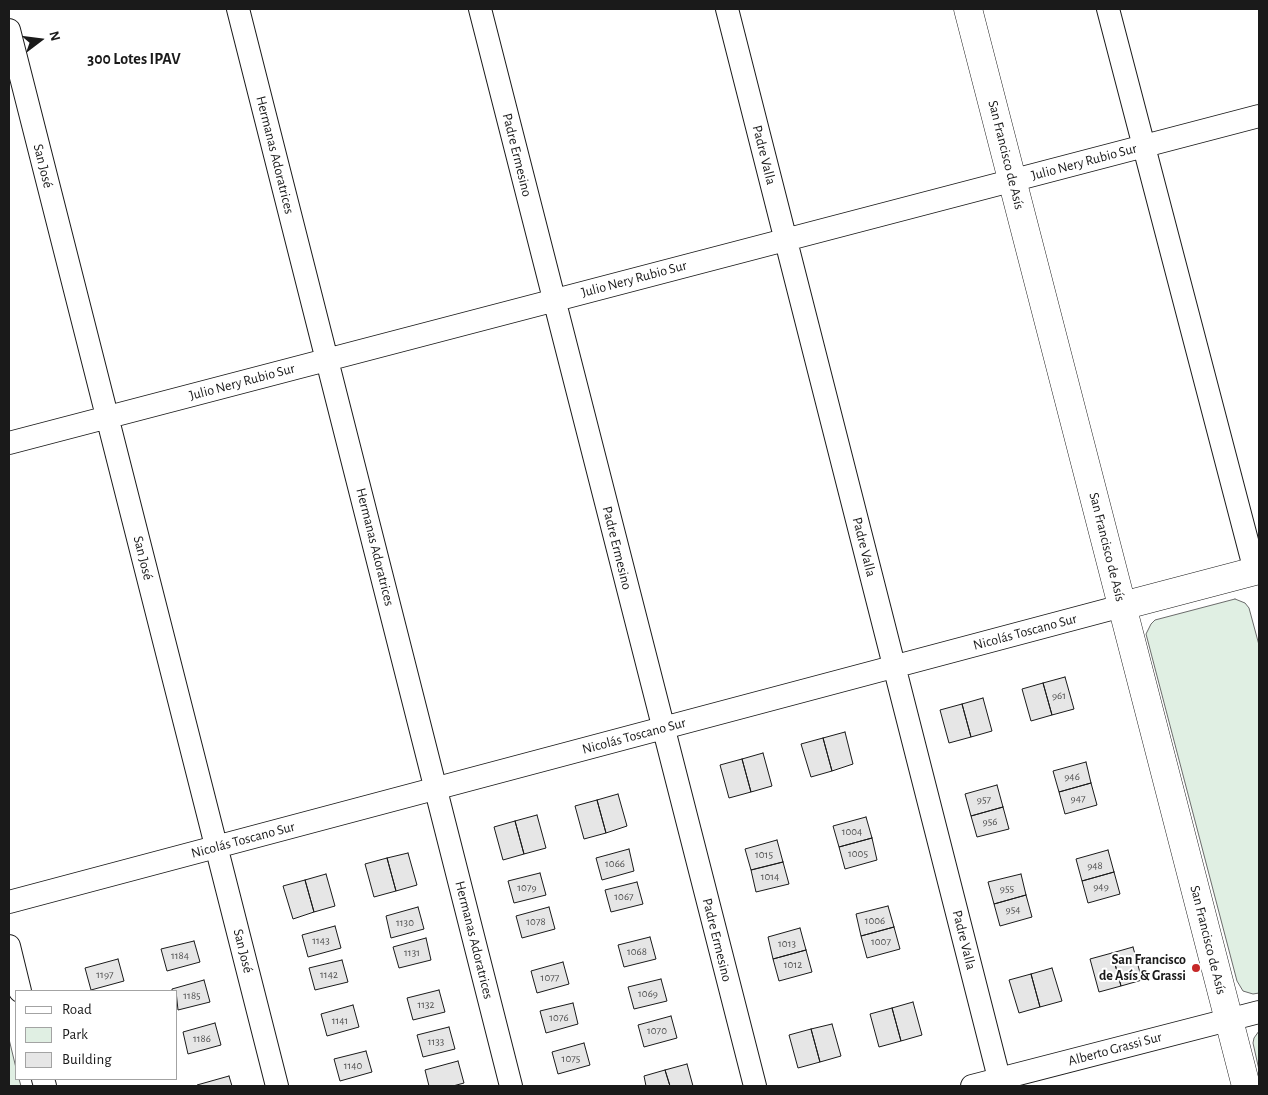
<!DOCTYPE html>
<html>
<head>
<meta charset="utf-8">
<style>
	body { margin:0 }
	#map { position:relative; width:1268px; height:1095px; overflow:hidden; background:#fff; font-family:"Alegreya Sans",sans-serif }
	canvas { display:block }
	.frame { position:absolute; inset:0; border:10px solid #1a1a1a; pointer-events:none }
	.legend { position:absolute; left:15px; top:990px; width:162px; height:90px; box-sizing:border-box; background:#fff; border:1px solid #a3a3a3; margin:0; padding:6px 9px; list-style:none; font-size:15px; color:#1a1a1a }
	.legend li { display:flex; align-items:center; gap:10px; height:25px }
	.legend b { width:25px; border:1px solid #a3a3a3 }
	.north { position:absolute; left:15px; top:15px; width:50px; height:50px; -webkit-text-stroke:4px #fff; paint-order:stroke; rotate:75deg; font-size:14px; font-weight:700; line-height:20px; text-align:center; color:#1a1a1a }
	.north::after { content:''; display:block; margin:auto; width:18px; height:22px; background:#1a1a1a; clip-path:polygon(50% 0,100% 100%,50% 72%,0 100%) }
</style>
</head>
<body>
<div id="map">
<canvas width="1268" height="1095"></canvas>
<div class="frame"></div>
<ul class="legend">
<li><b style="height:6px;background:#fff"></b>Road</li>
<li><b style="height:14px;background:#e0efe3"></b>Park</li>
<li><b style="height:14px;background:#e6e6e6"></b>Building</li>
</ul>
<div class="north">N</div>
</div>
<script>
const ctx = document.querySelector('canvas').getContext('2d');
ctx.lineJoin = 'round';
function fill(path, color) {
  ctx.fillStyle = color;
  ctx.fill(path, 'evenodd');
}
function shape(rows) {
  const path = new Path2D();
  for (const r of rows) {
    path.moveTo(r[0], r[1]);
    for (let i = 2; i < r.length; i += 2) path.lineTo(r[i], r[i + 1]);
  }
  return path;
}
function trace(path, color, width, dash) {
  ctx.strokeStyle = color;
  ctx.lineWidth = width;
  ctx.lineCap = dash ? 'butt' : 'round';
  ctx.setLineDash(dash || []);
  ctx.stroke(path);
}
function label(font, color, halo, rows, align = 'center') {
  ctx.font = font + ' "Alegreya Sans",sans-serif';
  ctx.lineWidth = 4;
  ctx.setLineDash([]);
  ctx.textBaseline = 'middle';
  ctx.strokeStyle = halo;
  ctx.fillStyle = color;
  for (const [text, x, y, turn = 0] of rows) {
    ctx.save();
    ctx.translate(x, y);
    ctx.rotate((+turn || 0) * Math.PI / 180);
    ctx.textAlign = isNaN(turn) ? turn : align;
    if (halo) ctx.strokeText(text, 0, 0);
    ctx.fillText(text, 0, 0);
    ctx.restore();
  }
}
const green = shape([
	[1235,599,1245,603,1249,608,1259,645,1259,993,1253,994,1243,991,1237,981,1146,634,1151,624,1155,620,1235,599],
	[1259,1031,1259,1070,1253,1043,1254,1038,1259,1031],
	[9,1039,16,1068,16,1079,19,1079,21,1086,9,1086,9,1039]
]);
fill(green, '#e0efe3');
trace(green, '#6a6a6a', 1);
const building = shape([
	[1065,677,1074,709,1052,715,1043,683,1065,677],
	[1043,683,1052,715,1031,721,1022,689,1043,683],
	[983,698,992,731,971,737,962,704,983,698],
	[962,704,971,737,949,743,940,710,962,704],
	[845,732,853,764,832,771,823,738,845,732],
	[823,738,832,771,811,777,801,744,823,738],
	[763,753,772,786,751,792,742,759,763,753],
	[742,759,751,792,729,798,720,765,742,759],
	[1086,762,1091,783,1059,792,1053,771,1086,762],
	[1091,783,1097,805,1065,814,1059,792,1091,783],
	[997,785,1003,807,971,816,965,794,997,785],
	[618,794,627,826,606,833,597,800,618,794],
	[597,800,606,833,584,839,575,806,597,800],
	[1003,807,1009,829,977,837,971,816,1003,807],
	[537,815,546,848,524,854,515,821,537,815],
	[866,817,872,838,839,847,833,826,866,817],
	[515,821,524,854,503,860,494,827,515,821],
	[872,838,877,860,845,869,839,847,872,838],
	[777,840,783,862,751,870,745,849,777,840],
	[629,849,634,871,602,880,596,858,629,849],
	[1108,850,1114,872,1082,881,1076,859,1108,850],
	[408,853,417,885,396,891,387,858,408,853],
	[387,858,396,891,374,897,365,864,387,858],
	[783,862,789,884,756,892,751,870,783,862],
	[1114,872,1120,894,1088,903,1082,881,1114,872],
	[540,873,546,895,514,903,508,881,540,873],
	[326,874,335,906,314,912,305,880,326,874],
	[1021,874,1026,895,994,904,988,882,1021,874],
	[305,880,314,912,293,919,283,886,305,880],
	[637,882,643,904,611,912,605,890,637,882],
	[1026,895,1032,917,1000,926,994,904,1026,895],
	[888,906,894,927,861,936,856,914,888,906],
	[418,907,424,929,391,938,386,916,418,907],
	[549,907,555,929,522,938,516,916,549,907],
	[335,926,341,948,308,957,302,935,335,926],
	[894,927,900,949,867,958,861,936,894,927],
	[800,928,806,950,773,959,768,937,800,928],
	[650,937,656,959,624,967,618,945,650,937],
	[426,938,431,960,399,968,393,947,426,938],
	[194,941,200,962,167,971,161,949,194,941],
	[1133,947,1142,980,1121,986,1112,953,1133,947],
	[806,950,812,972,779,981,773,959,806,950],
	[1112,953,1121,986,1099,992,1090,959,1112,953],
	[118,959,124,981,91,990,85,968,118,959],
	[342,960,348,982,315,990,309,968,342,960],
	[563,962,569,984,537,993,531,971,563,962],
	[1052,968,1062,1001,1040,1007,1031,974,1052,968],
	[1031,974,1040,1007,1019,1013,1009,980,1031,974],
	[661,979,667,1001,634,1009,628,987,661,979],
	[204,980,210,1002,178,1010,176,991,172,991,172,989,204,980],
	[439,990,445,1012,413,1020,407,998,439,990],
	[913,1002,922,1035,901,1041,892,1008,913,1002],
	[573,1003,578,1024,546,1033,540,1011,573,1003],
	[353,1005,359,1027,327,1036,321,1014,353,1005],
	[892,1008,901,1041,879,1047,870,1014,892,1008],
	[671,1016,677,1038,644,1047,638,1025,671,1016],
	[215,1023,221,1045,188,1054,183,1032,215,1023],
	[832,1024,841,1056,820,1062,811,1029,832,1024],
	[449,1027,455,1049,423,1057,417,1035,449,1027],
	[811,1029,820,1062,798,1068,789,1035,811,1029],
	[584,1043,590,1065,558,1074,552,1052,584,1043],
	[366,1051,372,1072,340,1081,334,1059,366,1051],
	[458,1061,464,1083,453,1086,429,1086,425,1070,458,1061],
	[687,1064,693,1086,670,1086,665,1070,687,1064],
	[665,1070,670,1086,646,1086,644,1076,665,1070],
	[229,1076,232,1086,197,1086,197,1085,229,1076]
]);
fill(building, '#e6e6e6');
trace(building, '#1a1a1a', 1);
const minor = shape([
	[238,9,511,1086],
	[480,9,755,1086],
	[727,9,1001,1086],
	[1108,9,1255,571],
	[9,30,277,1086],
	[9,443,1259,116],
	[9,902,1122,606],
	[9,946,20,991],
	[43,1079,45,1086],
	[972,1086,1259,1012]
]);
const tertiary = shape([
	[968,9,1246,1086],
	[1122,606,1259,570]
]);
trace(minor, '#1a1a1a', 24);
trace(tertiary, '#1a1a1a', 29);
trace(minor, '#fff', 22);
trace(tertiary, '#fff', 28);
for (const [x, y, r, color] of [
	[1196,968,5,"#c62828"]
]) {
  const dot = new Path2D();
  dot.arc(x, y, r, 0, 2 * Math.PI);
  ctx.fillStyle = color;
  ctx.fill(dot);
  trace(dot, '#fff', 2);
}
label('11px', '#4d4d4d', null, [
	["961",1059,696],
	["946",1072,777],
	["947",1078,799],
	["957",984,800],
	["956",990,822],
	["1004",852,832],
	["1005",858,854],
	["1015",764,855],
	["1066",615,864],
	["948",1095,866],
	["1014",770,877],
	["949",1101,887],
	["1079",527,888],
	["955",1007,889],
	["1067",624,897],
	["954",1013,910],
	["1006",875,921],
	["1078",536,922],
	["1130",405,923],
	["1143",321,941],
	["1007",881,942],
	["1013",787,944],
	["1068",637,952],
	["1131",412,953],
	["1184",180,956],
	["1012",793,965],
	["1197",105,975],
	["1142",329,975],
	["1077",550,978],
	["1069",648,994],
	["1185",192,996],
	["1132",426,1005],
	["1076",559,1018],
	["1141",340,1021],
	["1070",657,1031],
	["1186",202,1039],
	["1133",436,1042],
	["1075",571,1059],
	["1140",353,1066]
]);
label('14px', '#1a1a1a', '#fff', [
	["Hermanas Adoratrices",275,155,76],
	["Padre Ermesino",517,155,76],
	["Padre Valla",764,155,76],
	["San Francisco de Asís",1006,155,76],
	["Julio Nery Rubio Sur",1084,162,-15],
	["San José",43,166,76],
	["Julio Nery Rubio Sur",634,279,-15],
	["Julio Nery Rubio Sur",242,382,-15],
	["Hermanas Adoratrices",375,547,76],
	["Padre Valla",864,547,76],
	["San Francisco de Asís",1107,547,76],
	["Padre Ermesino",617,548,76],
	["San José",143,558,76],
	["Nicolás Toscano Sur",1025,632,-15],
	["Nicolás Toscano Sur",634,736,-15],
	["Nicolás Toscano Sur",243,840,-15],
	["Hermanas Adoratrices",474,940,76],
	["Padre Ermesino",717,940,76],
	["Padre Valla",964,940,76],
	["San Francisco de Asís",1208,940,76],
	["San José",243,951,76],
	["Alberto Grassi Sur",1115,1049,-15]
]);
label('bold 14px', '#1a1a1a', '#fff', [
	["San Francisco",1186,960],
	["de Asís & Grassi",1186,976]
], 'right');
label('bold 16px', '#1a1a1a', '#fff', [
	["300 Lotes IPAV",134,59]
]);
</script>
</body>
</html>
